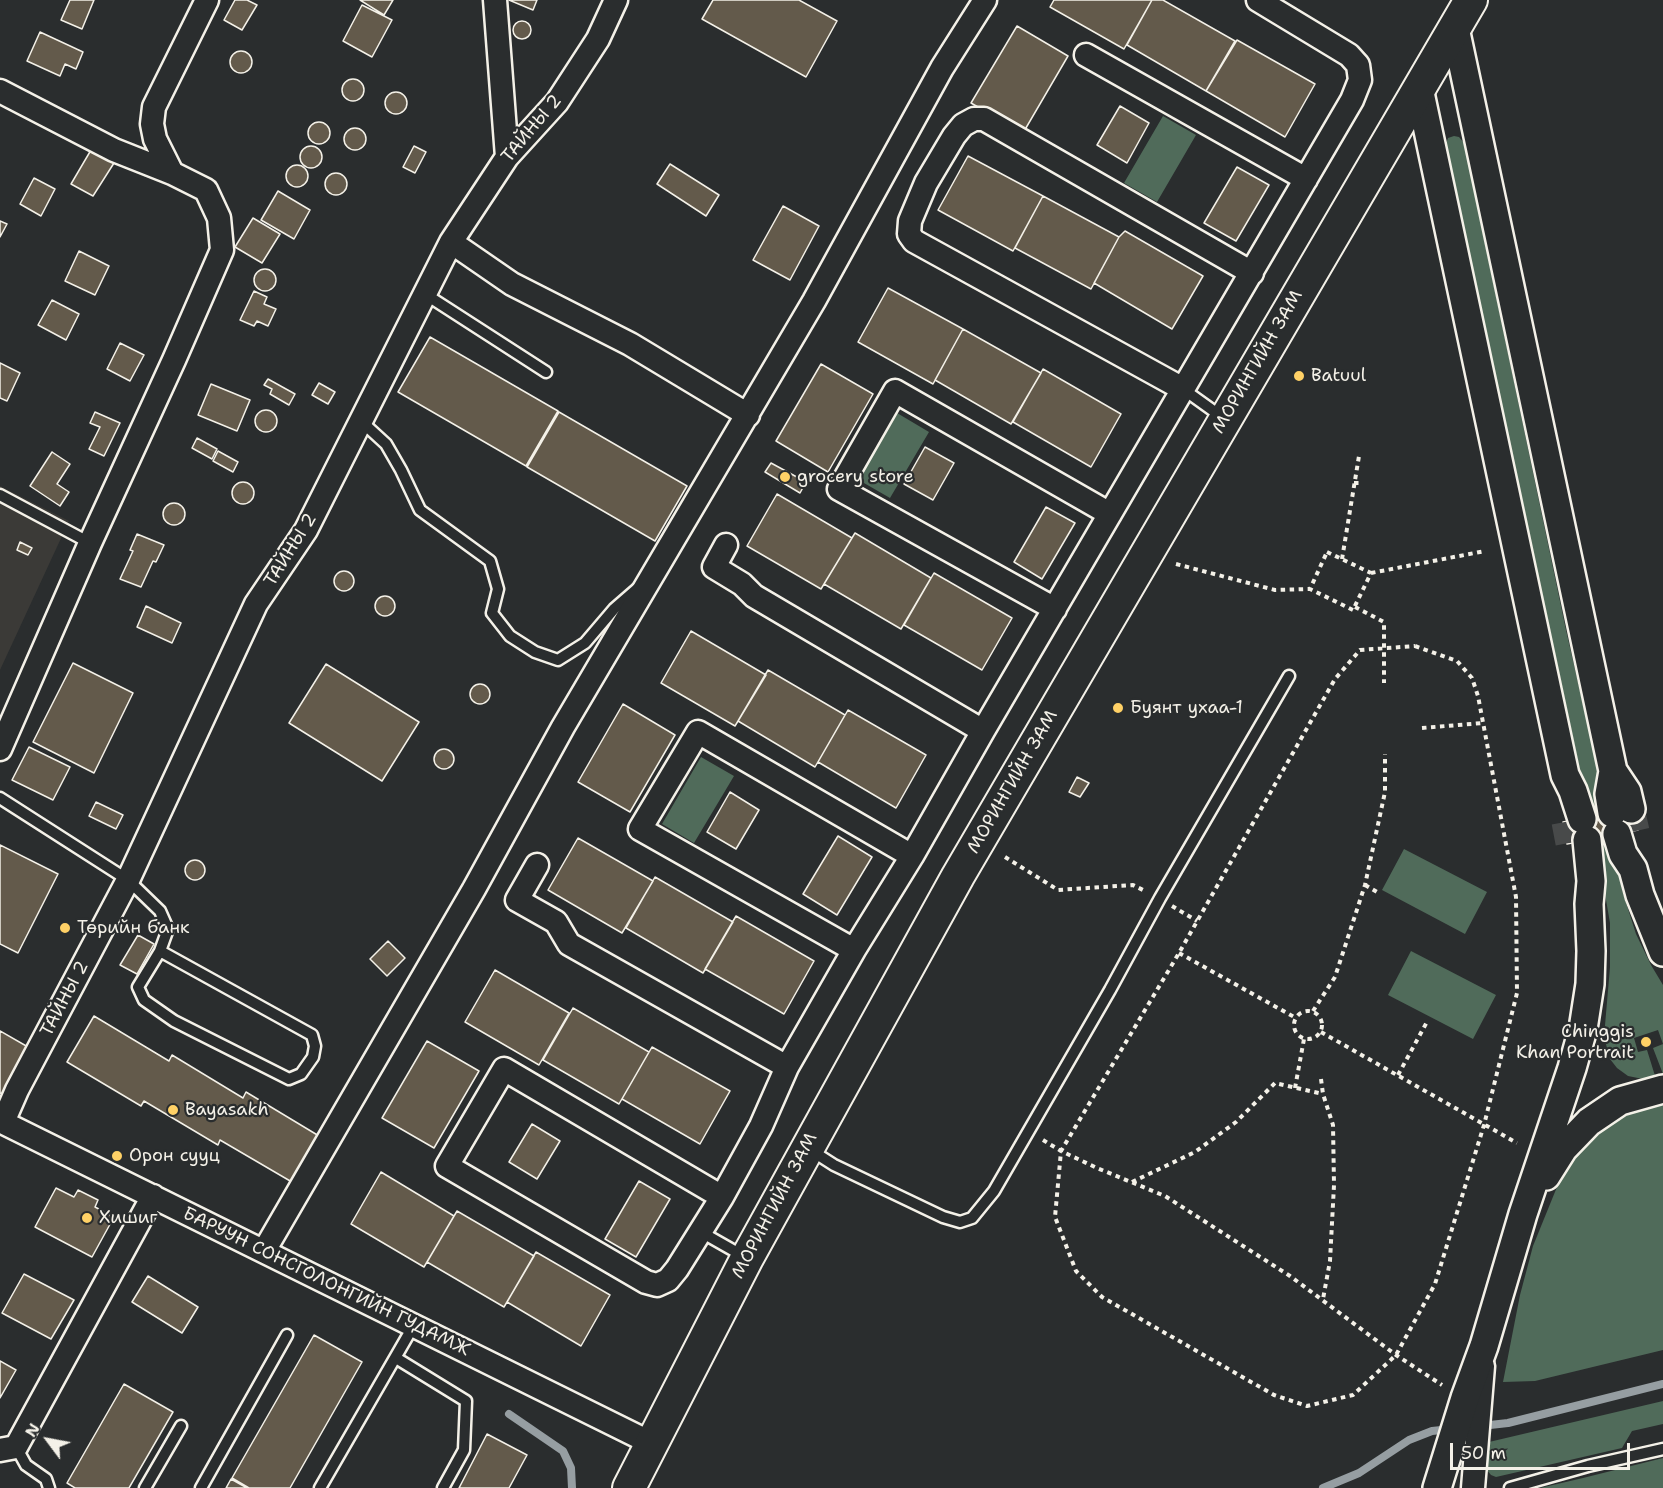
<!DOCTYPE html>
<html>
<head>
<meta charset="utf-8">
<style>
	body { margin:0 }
	#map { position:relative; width:1663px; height:1488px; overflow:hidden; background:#2a2d2e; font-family:"Shantell Sans",sans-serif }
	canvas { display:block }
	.north { position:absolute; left:18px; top:1410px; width:60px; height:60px; -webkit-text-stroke:4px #2a2d2e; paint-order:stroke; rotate:302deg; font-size:16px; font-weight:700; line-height:24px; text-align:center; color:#f4f1e8 }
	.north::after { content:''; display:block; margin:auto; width:21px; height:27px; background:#f4f1e8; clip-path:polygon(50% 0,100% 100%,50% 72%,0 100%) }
	.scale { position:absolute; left:1450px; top:1443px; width:180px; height:27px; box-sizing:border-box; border:3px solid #f4f1e8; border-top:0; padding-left:8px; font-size:18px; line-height:21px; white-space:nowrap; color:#f4f1e8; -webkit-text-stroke:4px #2a2d2e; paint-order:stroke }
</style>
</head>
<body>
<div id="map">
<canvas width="1663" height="1488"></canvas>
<div class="north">N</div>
<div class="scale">50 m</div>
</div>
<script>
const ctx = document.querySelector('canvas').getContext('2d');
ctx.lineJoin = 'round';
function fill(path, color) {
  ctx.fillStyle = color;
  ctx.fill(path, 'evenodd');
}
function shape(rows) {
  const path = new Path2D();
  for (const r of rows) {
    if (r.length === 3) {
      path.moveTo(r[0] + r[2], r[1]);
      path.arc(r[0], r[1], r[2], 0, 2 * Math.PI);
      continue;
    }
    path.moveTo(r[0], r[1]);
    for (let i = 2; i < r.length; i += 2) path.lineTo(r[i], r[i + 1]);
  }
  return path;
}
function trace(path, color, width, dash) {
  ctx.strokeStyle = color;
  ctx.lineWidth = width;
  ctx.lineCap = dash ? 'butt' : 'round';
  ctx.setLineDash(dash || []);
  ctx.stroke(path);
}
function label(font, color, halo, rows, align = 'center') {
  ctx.font = font + ' "Shantell Sans",sans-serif';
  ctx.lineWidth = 4.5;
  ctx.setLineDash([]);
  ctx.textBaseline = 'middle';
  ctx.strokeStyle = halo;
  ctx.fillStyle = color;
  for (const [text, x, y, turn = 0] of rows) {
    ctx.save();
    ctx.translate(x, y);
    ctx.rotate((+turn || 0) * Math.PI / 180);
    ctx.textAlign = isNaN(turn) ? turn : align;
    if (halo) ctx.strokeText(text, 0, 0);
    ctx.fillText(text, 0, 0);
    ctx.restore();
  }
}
fill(shape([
	[0,486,69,521,0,670]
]), '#3b3a37');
fill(shape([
	[1163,116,1196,135,1157,202,1124,183],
	[1454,136,1459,137,1464,143,1566,630,1607,809,1589,813,1446,144,1448,138],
	[897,413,929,432,890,498,857,479],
	[701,757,734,776,694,843,662,824],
	[1611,839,1623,893,1636,934,1651,965,1663,985,1663,1074,1653,1048,1663,1044,1658,1030,1634,1038,1638,1052,1647,1050,1656,1079,1648,1080,1628,1076,1617,1068,1610,1059,1604,1037,1610,967,1610,923,1596,842],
	[1404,849,1487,892,1465,934,1382,890],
	[1411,951,1496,995,1473,1039,1388,995],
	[1663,1101,1663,1350,1535,1381,1503,1382,1520,1295,1533,1246,1559,1182,1587,1139,1619,1117],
	[1663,1401,1663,1424,1632,1431,1622,1448,1496,1477,1491,1475,1485,1468,1489,1442],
	[1663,1458,1663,1488,1540,1488,1583,1478]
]), '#506b5a');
trace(shape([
	[509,1414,563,1451,571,1468,572,1488],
	[1481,1426,1508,1423,1663,1384],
	[1323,1488,1359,1473,1409,1440,1432,1431,1451,1429]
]), '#969ea2', 8);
const building = shape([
	[70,0,94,0,82,29,61,20,70,0],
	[235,0,247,0,257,5,242,30,224,20,235,0],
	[360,0,393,0,384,15,360,0],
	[509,0,537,0,533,10,509,0],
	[713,0,799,0,837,21,806,77,702,19,713,0],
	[1054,0,1152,0,1124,49,1050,7,1054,0],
	[1152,0,1163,0,1235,41,1206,91,1127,45,1152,0],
	[362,5,392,20,372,57,343,41,362,5],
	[522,30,9],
	[1017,26,1068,56,1023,133,971,103,1017,26],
	[40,32,83,52,76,69,65,64,60,76,27,61,40,32],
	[1237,40,1315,84,1285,137,1206,91,1237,40],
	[241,62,11],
	[353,90,11],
	[396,103,11],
	[1120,106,1149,123,1127,163,1097,145,1120,106],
	[319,133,11],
	[355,139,11],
	[414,146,426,152,415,173,403,167,414,146],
	[311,157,11],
	[91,150,114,163,93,196,71,184,91,150],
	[968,156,1043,196,1013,251,938,210,968,156],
	[670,164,719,195,706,216,657,184,670,164],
	[297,176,11],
	[1237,167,1269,185,1236,241,1204,223,1237,167],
	[336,184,11],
	[34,178,55,189,41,216,20,204,34,178],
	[278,191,310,210,294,239,261,220,278,191],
	[1043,196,1119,237,1091,289,1015,248,1043,196],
	[783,206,819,226,790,280,753,260,783,206],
	[253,218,280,234,262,263,235,247,253,218],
	[0,221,7,224,0,237,0,221],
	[1125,231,1203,276,1172,329,1094,283,1119,237,1125,231],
	[79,251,109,266,95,295,65,281,79,251],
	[265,280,11],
	[888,288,963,329,933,384,858,342,888,288],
	[254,291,267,297,264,304,276,309,268,326,257,321,254,326,240,320,254,291],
	[52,300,79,314,66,340,38,325,52,300],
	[963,329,1041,373,1011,424,935,380,963,329],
	[430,337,558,411,526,466,398,392,430,337],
	[120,343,144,355,130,381,107,369,120,343],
	[0,363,20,373,7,401,0,398,0,363],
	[821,364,873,394,828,472,776,441,821,364],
	[1043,369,1121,414,1091,467,1013,422,1043,369],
	[268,379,295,394,289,405,270,394,272,389,264,385,268,379],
	[319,383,335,392,328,404,312,395,319,383],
	[211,384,250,400,237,431,198,415,211,384],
	[266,421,11],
	[95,412,120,423,104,456,89,449,100,427,90,423,95,412],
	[559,412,687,486,655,541,527,467,559,412],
	[197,438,217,449,212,459,192,448,197,438],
	[925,447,954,463,933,500,904,484,925,447],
	[218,451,238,462,233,472,213,461,218,451],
	[52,452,70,464,57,484,69,492,60,506,30,486,52,452],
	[771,463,806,482,800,493,765,472,771,463],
	[243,493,11],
	[777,494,852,538,821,589,747,546,777,494],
	[174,514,11],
	[1046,507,1075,523,1042,579,1014,562,1046,507],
	[855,533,931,578,901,629,824,584,855,533],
	[137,534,164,545,156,562,153,561,141,587,120,579,133,551,130,550,137,534],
	[20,542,32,548,28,555,17,550,20,542],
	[344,581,10],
	[934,573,1012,618,982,670,904,625,934,573],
	[385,606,10],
	[146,606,181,623,172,643,137,627,146,606],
	[691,631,766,675,735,726,661,683,691,631],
	[73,663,133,693,94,773,33,742,73,663],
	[326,664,419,722,382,781,289,723,326,664],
	[768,670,845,715,815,767,738,721,768,670],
	[480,694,10],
	[623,704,675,735,630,812,578,782,623,704],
	[848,710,926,755,896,808,818,762,848,710],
	[29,747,70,767,53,800,12,780,29,747],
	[444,759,10],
	[1077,777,1089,783,1080,797,1069,792,1077,777],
	[730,792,759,810,736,849,707,832,730,792],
	[96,802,123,815,116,829,89,816,96,802],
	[1634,808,1638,830,1567,844,1563,822,1634,808],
	[838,836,872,857,837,915,803,894,838,836],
	[578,838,653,881,622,933,548,890,578,838],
	[0,845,58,874,18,953,0,944,0,845],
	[195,870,10],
	[655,877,733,922,703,973,626,928,655,877],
	[736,916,814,961,784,1014,705,969,736,916],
	[138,935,154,944,137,974,120,965,138,935],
	[388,941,405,958,387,976,370,959,388,941],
	[495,970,569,1013,539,1065,465,1022,495,970],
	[573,1008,649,1052,619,1104,543,1060,573,1008],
	[94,1016,169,1061,172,1055,243,1098,246,1092,324,1139,297,1185,220,1140,218,1145,144,1101,141,1106,67,1062,94,1016],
	[0,1031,28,1047,2,1094,0,1093,0,1031],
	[427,1041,479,1071,434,1148,382,1118,427,1041],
	[652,1047,730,1091,700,1144,622,1099,652,1047],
	[532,1124,560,1141,537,1179,509,1162,532,1124],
	[381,1172,454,1216,424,1267,351,1224,381,1172],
	[639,1181,670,1199,636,1257,605,1239,639,1181],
	[56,1188,74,1197,78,1190,98,1200,95,1207,114,1217,92,1257,35,1227,56,1188],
	[457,1211,534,1256,504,1307,427,1262,457,1211],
	[536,1252,610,1295,581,1346,507,1302,536,1252],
	[24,1274,74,1300,51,1339,2,1313,24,1274],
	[148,1276,198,1307,182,1333,132,1302,148,1276],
	[314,1335,362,1362,290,1488,249,1488,232,1478,314,1335],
	[0,1361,16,1370,0,1398,0,1361],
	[124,1384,173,1412,129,1488,75,1488,67,1483,124,1384],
	[487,1434,527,1455,509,1488,459,1488,487,1434],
	[231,1479,247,1488,226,1488,231,1479]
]);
fill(building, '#635a4b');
trace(building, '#f4f1e8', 1.5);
trace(shape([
	[1631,809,1636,831],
	[1565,822,1569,843]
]), '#484a4a', 27, [27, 14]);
const service = shape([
	[425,294,546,372],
	[1183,389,1222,417],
	[361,421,386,444,401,470,420,510,490,561,498,589,492,613,510,636,535,652,558,660,585,643,614,609,637,589],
	[0,495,90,543],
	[0,798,128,880,160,911,168,929,160,951,138,987,144,1000,174,1021,289,1079,301,1074,313,1057,315,1046,312,1035,160,951],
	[809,1149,834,1165,943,1217,960,1222,972,1218,994,1191,1110,990,1160,898,1289,676],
	[701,1232,745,1257],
	[396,1358,466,1401,464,1450,443,1488],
	[16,1447,26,1465,46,1479,49,1488],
	[145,1488,181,1426],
	[201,1488,287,1335],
	[320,1488,414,1325],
	[1510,1488,1588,1466,1663,1449]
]);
const minor = shape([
	[495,0,507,157],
	[1086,55,1306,179],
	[0,91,114,150,172,173,206,190,219,218,222,250,174,360,90,543,0,749],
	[172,173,155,139,152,124,154,107,207,0],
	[451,242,512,284,630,344,748,415],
	[1183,389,914,241,909,234,910,221,926,183,954,136,963,125,974,119,984,119,1252,273],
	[726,545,714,567,742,584,754,596,983,731],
	[1055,609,839,489,895,391,1110,514],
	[537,865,517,900,556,922,569,944,787,1067],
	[854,950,640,829,698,732,912,856],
	[0,1121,651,1443],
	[3,1122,17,1090,128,880,256,604,306,530,451,242,507,157,557,102,598,39,616,0],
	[722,1197,504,1069,447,1166,646,1282,657,1285,668,1280,677,1269,722,1197,761,1126,787,1067,854,950,912,856,983,731,1352,100,1360,80,1358,65,1349,55,1258,0],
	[264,1251,474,889,563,727,814,301,942,68,985,0],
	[0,1450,16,1447,153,1196],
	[1473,1488,1483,1366]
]);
const tertiary = shape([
	[1455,28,1613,771,1609,794,1612,813],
	[1419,88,1565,775,1573,791,1582,819],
	[1613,771,1627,792,1631,809],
	[1617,834,1623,854,1633,869,1640,895,1663,952],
	[1546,1176,1563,1149,1589,1122,1620,1101,1663,1089],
	[1437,1488,1465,1398,1484,1346,1523,1214,1572,1068,1583,1029,1590,984,1591,951,1589,904,1591,881,1587,840]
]);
const secondary = shape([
	[629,1488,747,1258,958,876,1471,0]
]);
trace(service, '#f4f1e8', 15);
trace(minor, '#f4f1e8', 27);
trace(tertiary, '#f4f1e8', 32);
trace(secondary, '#f4f1e8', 36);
trace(shape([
	[1354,483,1363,483],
	[1327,552,1371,573,1353,610,1310,589,1327,552],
	[1342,559,1359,456],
	[1176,564,1275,590,1310,589],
	[1371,573,1485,551],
	[1355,607,1384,622,1384,683],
	[1415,646,1457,661,1472,678,1478,696,1516,897,1517,993,1484,1125,1435,1284,1396,1355,1353,1395,1307,1406,1274,1395,1102,1297,1076,1271,1055,1217,1061,1151,1179,953,1335,679,1360,650,1415,646],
	[1422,728,1482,723],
	[1005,857,1058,890,1133,885,1145,891],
	[1365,885,1377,892],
	[1172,906,1197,921],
	[1179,953,1296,1018],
	[1308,1025,14],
	[1313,1011,1335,977,1365,885,1385,792,1385,754],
	[1321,1032,1517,1143],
	[1398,1075,1428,1020],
	[1321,1079,1323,1094,1333,1125,1334,1185,1330,1261,1323,1299],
	[1295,1088,1304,1039],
	[1043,1140,1061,1151,1097,1168,1165,1196,1290,1276,1396,1355,1442,1385],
	[1132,1182,1195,1152,1236,1122,1275,1083,1323,1094]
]), '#f4f1e8', 4, [4.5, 4.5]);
trace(service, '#2a2d2e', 10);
trace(minor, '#2a2d2e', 22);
trace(tertiary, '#2a2d2e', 27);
trace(secondary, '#2a2d2e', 32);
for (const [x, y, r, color] of [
	[1299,376,6,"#ffd166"],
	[785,477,6,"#ffd166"],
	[1118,708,6,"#ffd166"],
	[65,928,6,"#ffd166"],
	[1646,1042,6,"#ffd166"],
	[173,1110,6,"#ffd166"],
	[117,1156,6,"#ffd166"],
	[87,1218,6,"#ffd166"]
]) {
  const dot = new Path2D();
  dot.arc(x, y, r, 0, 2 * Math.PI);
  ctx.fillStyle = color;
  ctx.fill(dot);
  trace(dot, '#2a2d2e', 2);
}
label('18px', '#f4f1e8', '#2a2d2e', [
	["ТАЙНЫ 2",532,129,-50],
	["МОРИНГИЙН ЗАМ",1258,362,-60],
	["ТАЙНЫ 2",291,550,-58],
	["МОРИНГИЙН ЗАМ",1013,782,-60],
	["ТАЙНЫ 2",65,999,-62],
	["МОРИНГИЙН ЗАМ",775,1206,-62],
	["БАРУУН СОНСГОЛОНГИЙН ГУДАМЖ",326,1282,26]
]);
label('18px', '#f4f1e8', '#2a2d2e', [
	["Batuul",1311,376],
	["grocery store",797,477],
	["Буянт ухаа-1",1130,708],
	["Төрийн банк",77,928],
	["Chinggis",1634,1032,"right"],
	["Khan Portrait",1634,1053,"right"],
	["Bayasakh",185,1110],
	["Орон сууц",129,1156],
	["Хишиг",99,1218]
], 'left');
</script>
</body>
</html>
